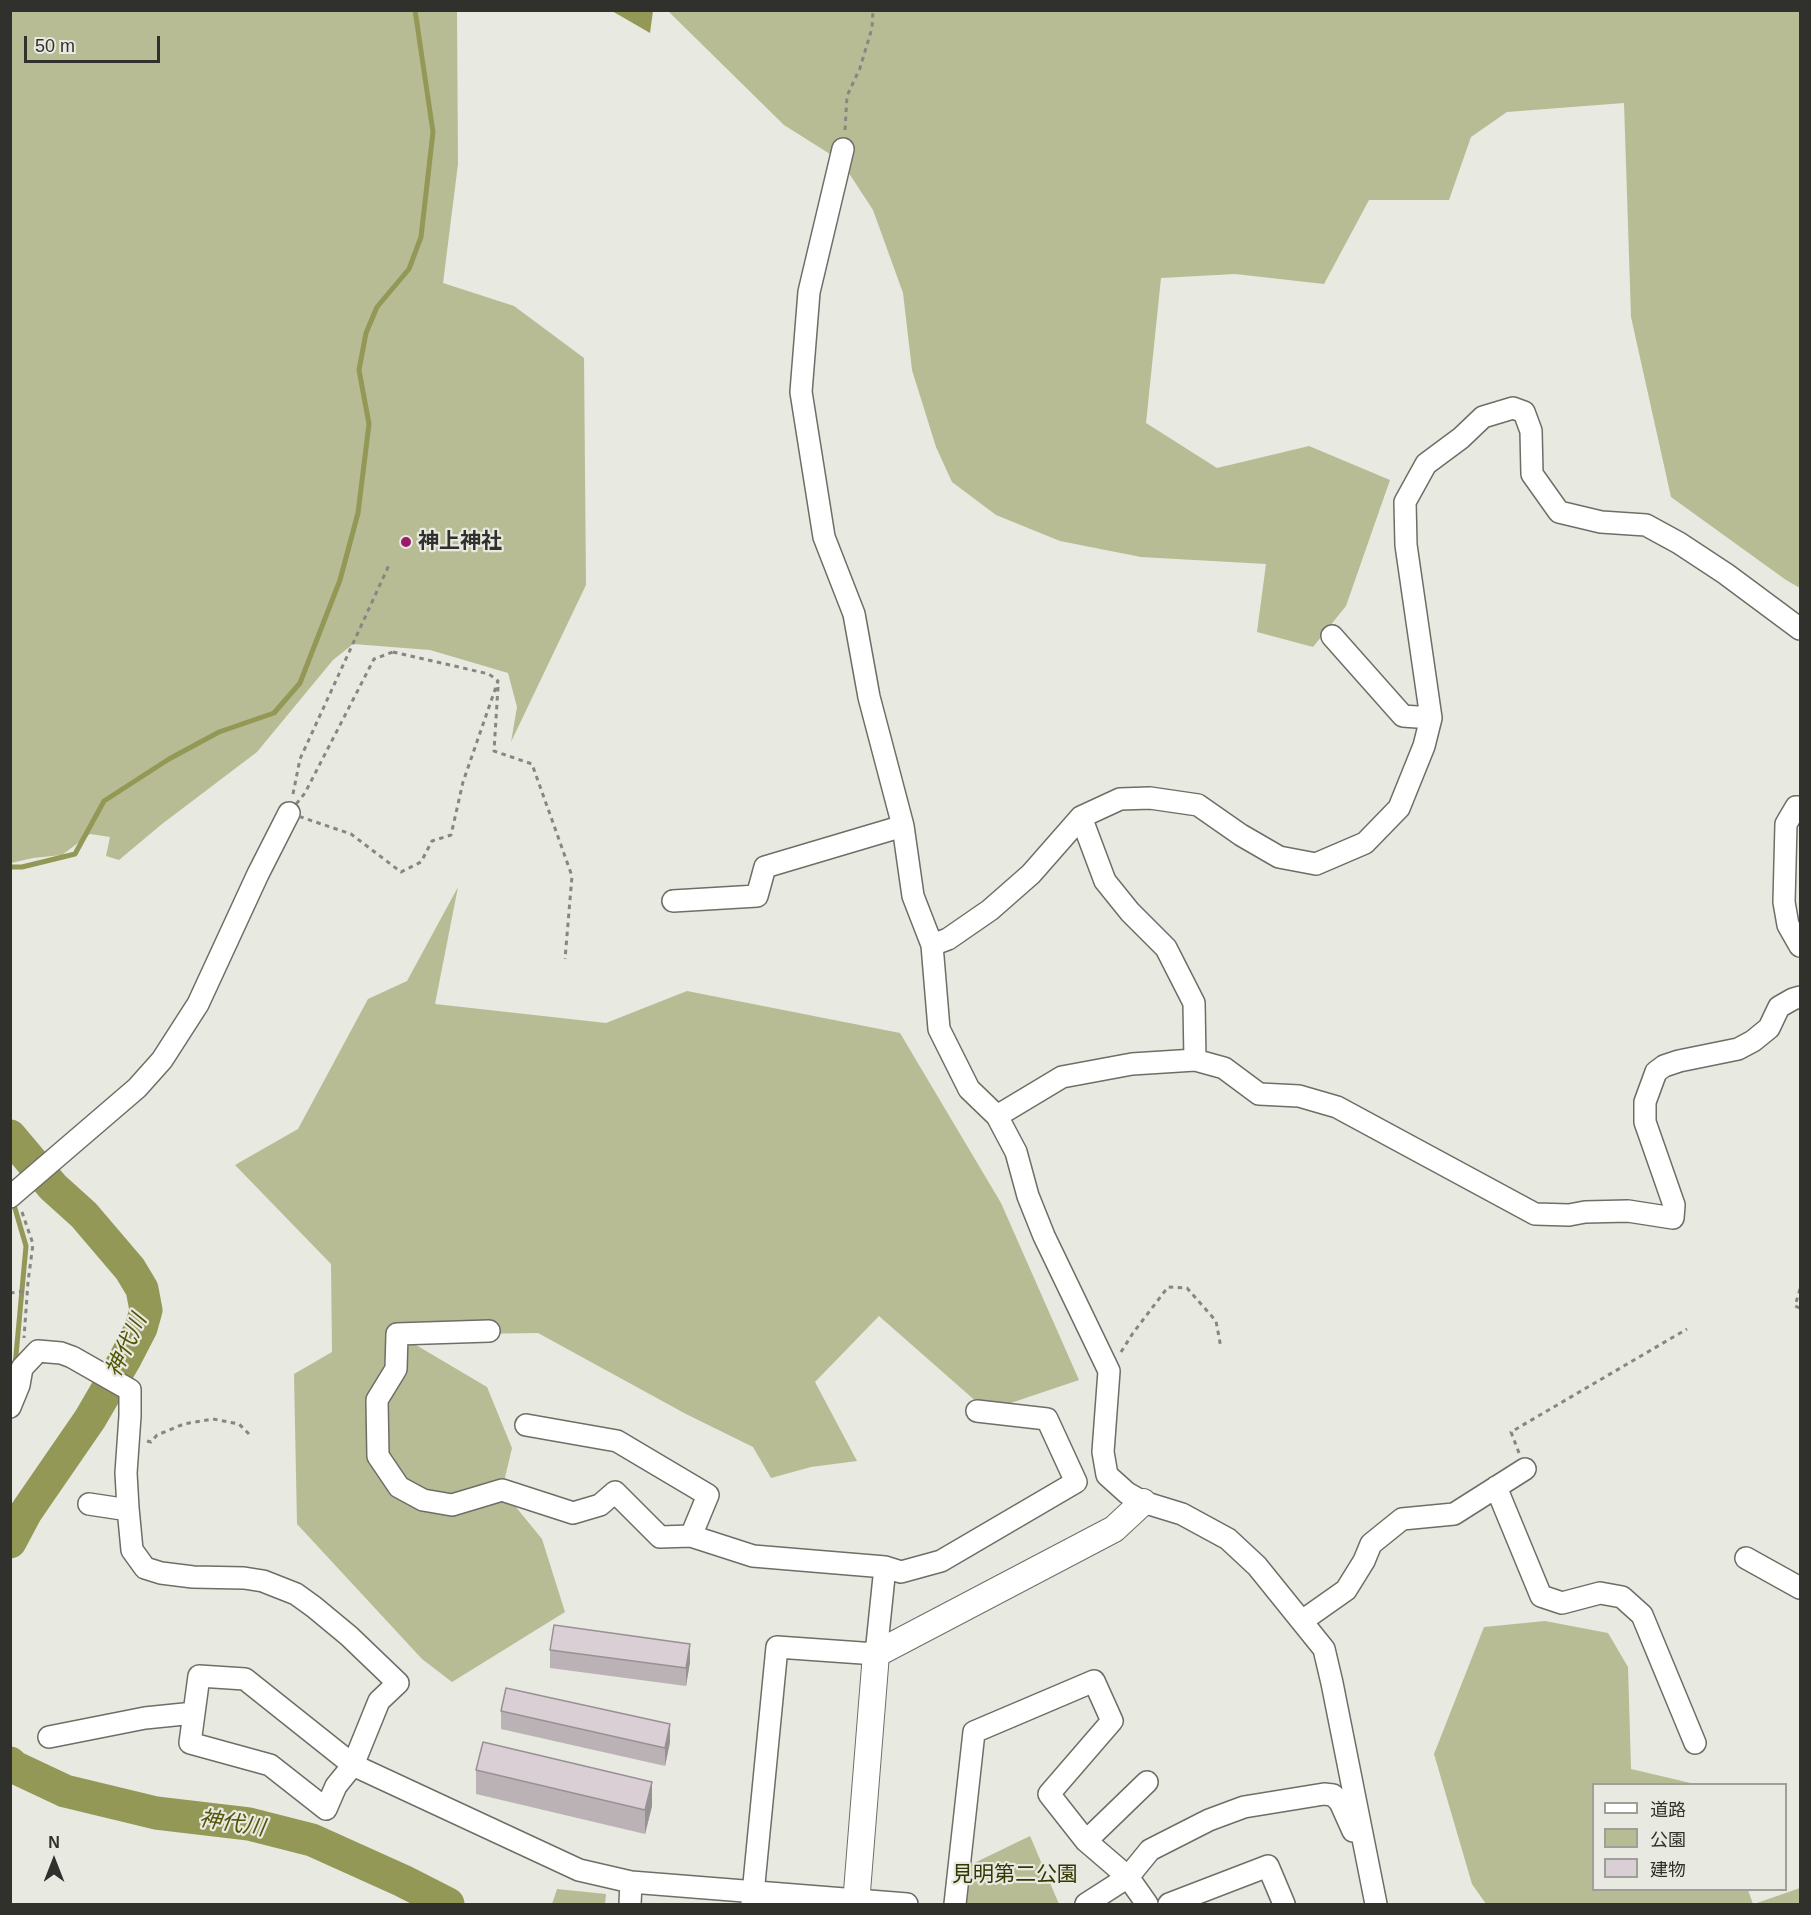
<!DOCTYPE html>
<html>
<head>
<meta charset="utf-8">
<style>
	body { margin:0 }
	#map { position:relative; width:1811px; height:1915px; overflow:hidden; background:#e8e9e0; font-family:Helvetica,"Noto Sans JP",sans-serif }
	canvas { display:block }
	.frame { position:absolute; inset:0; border:12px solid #30302d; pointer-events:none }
	.legend { position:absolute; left:1592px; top:1783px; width:195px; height:108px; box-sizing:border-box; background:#e8e9e0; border:2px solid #9e9f98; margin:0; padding:8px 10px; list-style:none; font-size:18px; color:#30302d }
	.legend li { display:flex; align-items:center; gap:12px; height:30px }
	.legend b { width:30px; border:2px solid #9e9f98 }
	.north { position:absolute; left:24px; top:1831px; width:60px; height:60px; -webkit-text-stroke:4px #e8e9e0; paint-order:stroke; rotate:0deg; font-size:16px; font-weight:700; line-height:24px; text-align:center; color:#30302d }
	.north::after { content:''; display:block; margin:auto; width:21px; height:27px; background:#30302d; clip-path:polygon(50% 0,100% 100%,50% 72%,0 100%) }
	.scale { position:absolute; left:24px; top:36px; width:136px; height:27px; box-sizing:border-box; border:3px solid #30302d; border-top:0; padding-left:8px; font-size:18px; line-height:21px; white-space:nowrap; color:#30302d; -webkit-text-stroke:4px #e8e9e0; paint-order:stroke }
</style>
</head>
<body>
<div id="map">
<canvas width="1811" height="1915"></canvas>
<div class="frame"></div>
<ul class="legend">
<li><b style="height:8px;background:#fff"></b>道路</li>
<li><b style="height:16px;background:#b8bc94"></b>公園</li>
<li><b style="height:16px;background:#d9cfd4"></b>建物</li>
</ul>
<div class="north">N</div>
<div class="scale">50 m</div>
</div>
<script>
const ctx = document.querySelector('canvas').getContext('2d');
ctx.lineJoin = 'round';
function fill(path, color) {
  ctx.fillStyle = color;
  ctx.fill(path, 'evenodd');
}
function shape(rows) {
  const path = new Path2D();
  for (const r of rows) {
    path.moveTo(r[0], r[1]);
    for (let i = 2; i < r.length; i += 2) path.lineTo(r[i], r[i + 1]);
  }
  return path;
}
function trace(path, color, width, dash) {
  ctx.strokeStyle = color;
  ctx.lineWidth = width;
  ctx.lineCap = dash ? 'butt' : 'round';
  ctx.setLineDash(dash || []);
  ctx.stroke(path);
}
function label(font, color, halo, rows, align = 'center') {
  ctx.font = font + ' Helvetica,"Noto Sans JP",sans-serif';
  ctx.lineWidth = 4.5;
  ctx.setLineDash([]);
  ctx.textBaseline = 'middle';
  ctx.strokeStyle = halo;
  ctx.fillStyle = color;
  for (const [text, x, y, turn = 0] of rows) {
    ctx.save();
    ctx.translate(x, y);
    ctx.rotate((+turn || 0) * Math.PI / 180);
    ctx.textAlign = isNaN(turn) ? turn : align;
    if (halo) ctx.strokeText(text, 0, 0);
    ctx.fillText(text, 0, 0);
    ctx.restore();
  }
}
fill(shape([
	[10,11,457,11,458,164,443,283,514,306,584,358,586,585,511,742,517,707,508,673,430,650,353,644,333,660,257,752,162,824,119,860,106,856,110,837,90,834,62,855,33,858,11,863],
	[668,11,1800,11,1800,588,1786,580,1671,497,1631,317,1624,103,1507,112,1471,137,1449,200,1369,200,1324,284,1235,274,1161,278,1146,423,1217,468,1309,446,1390,480,1346,606,1313,647,1257,632,1266,564,1141,557,1060,541,996,515,952,482,936,447,912,370,903,293,873,210,841,161,784,125],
	[458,887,435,1004,606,1023,687,991,900,1033,1001,1203,1079,1380,987,1411,879,1316,815,1382,857,1461,811,1467,771,1478,753,1447,686,1414,538,1333,399,1335,487,1387,512,1448,502,1490,542,1539,565,1612,452,1682,422,1659,297,1524,294,1374,332,1352,331,1264,235,1165,298,1129,368,999,407,981],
	[1545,1621,1608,1633,1628,1667,1631,1769,1695,1784,1594,1784,1594,1890,1748,1890,1753,1904,1486,1904,1472,1884,1434,1754,1484,1627],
	[1030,1836,1059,1904,966,1904,970,1865],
	[1800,1888,1800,1904,1754,1904],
	[557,1889,606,1894,605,1904,552,1904]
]), '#b8bc94');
fill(shape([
	[612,11,653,11,650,33]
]), '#939857');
trace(shape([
	[10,867,22,867,75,854,104,801,169,759,219,732,274,713,300,683,340,580,358,513,369,424,359,370,366,333,377,307,409,269,421,237,433,132,415,10],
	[14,1205,26,1246,15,1366]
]), '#939857', 5);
trace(shape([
	[10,1136,53,1187,84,1215,130,1269,142,1289,146,1310,141,1328,125,1359,90,1419,26,1512,10,1542],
	[10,1763,14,1767,65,1791,156,1813,249,1824,312,1840,403,1881,448,1904]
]), '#939857', 33);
const minor = shape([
	[843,149,809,292,801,392,824,537,854,614,869,697,903,826,913,896,932,945],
	[1332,636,1403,716,1431,718],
	[1800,807,1796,807,1786,824,1784,902,1788,925,1800,946],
	[1081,817,1105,881,1130,912,1166,948,1194,1003,1195,1060],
	[673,901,757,896,765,867,903,826],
	[997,1116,1062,1077,1132,1064,1195,1060,1224,1068,1259,1094,1299,1096,1337,1107,1535,1214,1569,1215,1585,1212,1628,1211,1673,1218,1674,1205,1645,1122,1645,1102,1656,1072,1664,1066,1679,1061,1738,1049,1753,1041,1769,1028,1779,1007,1793,999,1800,997],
	[10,1197,137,1088,162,1060,198,1004,258,874,289,813],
	[489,1331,397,1334,396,1369,377,1400,378,1456,399,1487,423,1500,452,1505,502,1490,573,1513,600,1505,615,1492,660,1537,691,1536,753,1556,885,1567,901,1572,941,1561,1076,1482,1047,1419,977,1411],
	[10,1407,19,1385,22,1368,38,1351,61,1353,72,1357,130,1390,130,1416,126,1473,128,1508,132,1550,145,1568,161,1573,193,1577,244,1578,263,1581,296,1594,314,1607,349,1636,398,1683,379,1701,353,1765,336,1786,326,1809,270,1765,190,1743,199,1676,245,1679,353,1765,579,1870,631,1882,907,1904],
	[526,1425,617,1441,708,1495,691,1536],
	[1496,1487,1541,1596,1562,1603,1600,1593,1622,1597,1642,1615,1695,1743],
	[89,1504,122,1509,128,1508],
	[1746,1558,1800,1588],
	[1302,1621,1346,1590,1364,1561,1371,1544,1402,1519,1454,1514,1525,1469],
	[49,1737,145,1718,194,1713],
	[1086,1841,1147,1782],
	[630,1904,631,1882],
	[752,1904,777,1647,876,1654,885,1567],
	[955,1904,974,1732,1094,1681,1112,1721,1049,1794,1086,1841,1128,1877,1147,1904],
	[1086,1904,1128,1877,1150,1850,1209,1820,1244,1807,1324,1794,1333,1795,1340,1802,1353,1831],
	[1169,1904,1268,1866,1284,1904],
	[1376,1904,1332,1683,1324,1649,1257,1566,1228,1539,1182,1514,1143,1502,1127,1493,1107,1475,1103,1452,1109,1371,1044,1236,1028,1196,1016,1152,997,1116,969,1089,939,1029,932,945,948,939,990,910,1031,874,1081,817,1120,799,1150,798,1198,805,1241,835,1279,857,1316,864,1365,843,1399,808,1424,746,1431,718,1406,545,1405,502,1426,464,1461,438,1483,417,1513,408,1524,412,1531,431,1532,474,1559,512,1601,522,1646,525,1679,543,1726,574,1800,629]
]);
const tertiary = shape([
	[856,1904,876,1654,1114,1529,1143,1502]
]);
trace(minor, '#6e6e66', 24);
trace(tertiary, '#6e6e66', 28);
trace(shape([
	[845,130,847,96,860,68,872,28,873,10],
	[393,652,489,674,498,681,463,782,451,835,432,841,421,862,401,872,351,834,289,813,305,793,374,659,393,652],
	[498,687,494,751,532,764,572,876,565,959],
	[293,794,300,759,389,565],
	[22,1212,33,1244,28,1282,24,1338],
	[1800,1289,1795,1306,1800,1308],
	[10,1293,27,1291],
	[1121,1352,1133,1333,1168,1287,1187,1288,1216,1321,1221,1348],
	[147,1441,151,1442,157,1435,184,1424,213,1419,239,1424,250,1435],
	[1519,1453,1511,1432,1687,1329]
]), '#878781', 3, [4.5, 4.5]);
trace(minor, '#fff', 21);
trace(tertiary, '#fff', 26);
fill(shape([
	[550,1650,690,1662,686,1686,550,1668],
	[501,1711,670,1742,665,1766,501,1729],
	[476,1770,652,1806,645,1834,476,1794]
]), '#bbb2b6');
fill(shape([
	[690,1644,690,1662,686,1686,686,1668],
	[670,1724,670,1742,665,1766,665,1748],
	[652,1782,652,1806,645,1834,645,1810]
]), '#989194');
const building = shape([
	[554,1625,690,1644,686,1668,550,1650,554,1625],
	[506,1688,670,1724,665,1748,501,1711,506,1688],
	[483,1742,652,1782,645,1810,476,1770,483,1742]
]);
fill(building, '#d9cfd4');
trace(building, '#989194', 1.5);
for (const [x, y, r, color] of [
	[406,542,6,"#9c1a6d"]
]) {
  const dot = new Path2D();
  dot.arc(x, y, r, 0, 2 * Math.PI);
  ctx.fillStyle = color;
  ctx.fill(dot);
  trace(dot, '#e8e9e0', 2);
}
label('bold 21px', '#30302d', '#e8e9e0', [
	["神上神社",418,542]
], 'left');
label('21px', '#353702', '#e8e9e0', [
	["見明第二公園",1015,1875]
]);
label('italic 22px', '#535606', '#e8e9e0', [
	["神代川",127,1346,-65],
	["神代川",232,1824,9]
]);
</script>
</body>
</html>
